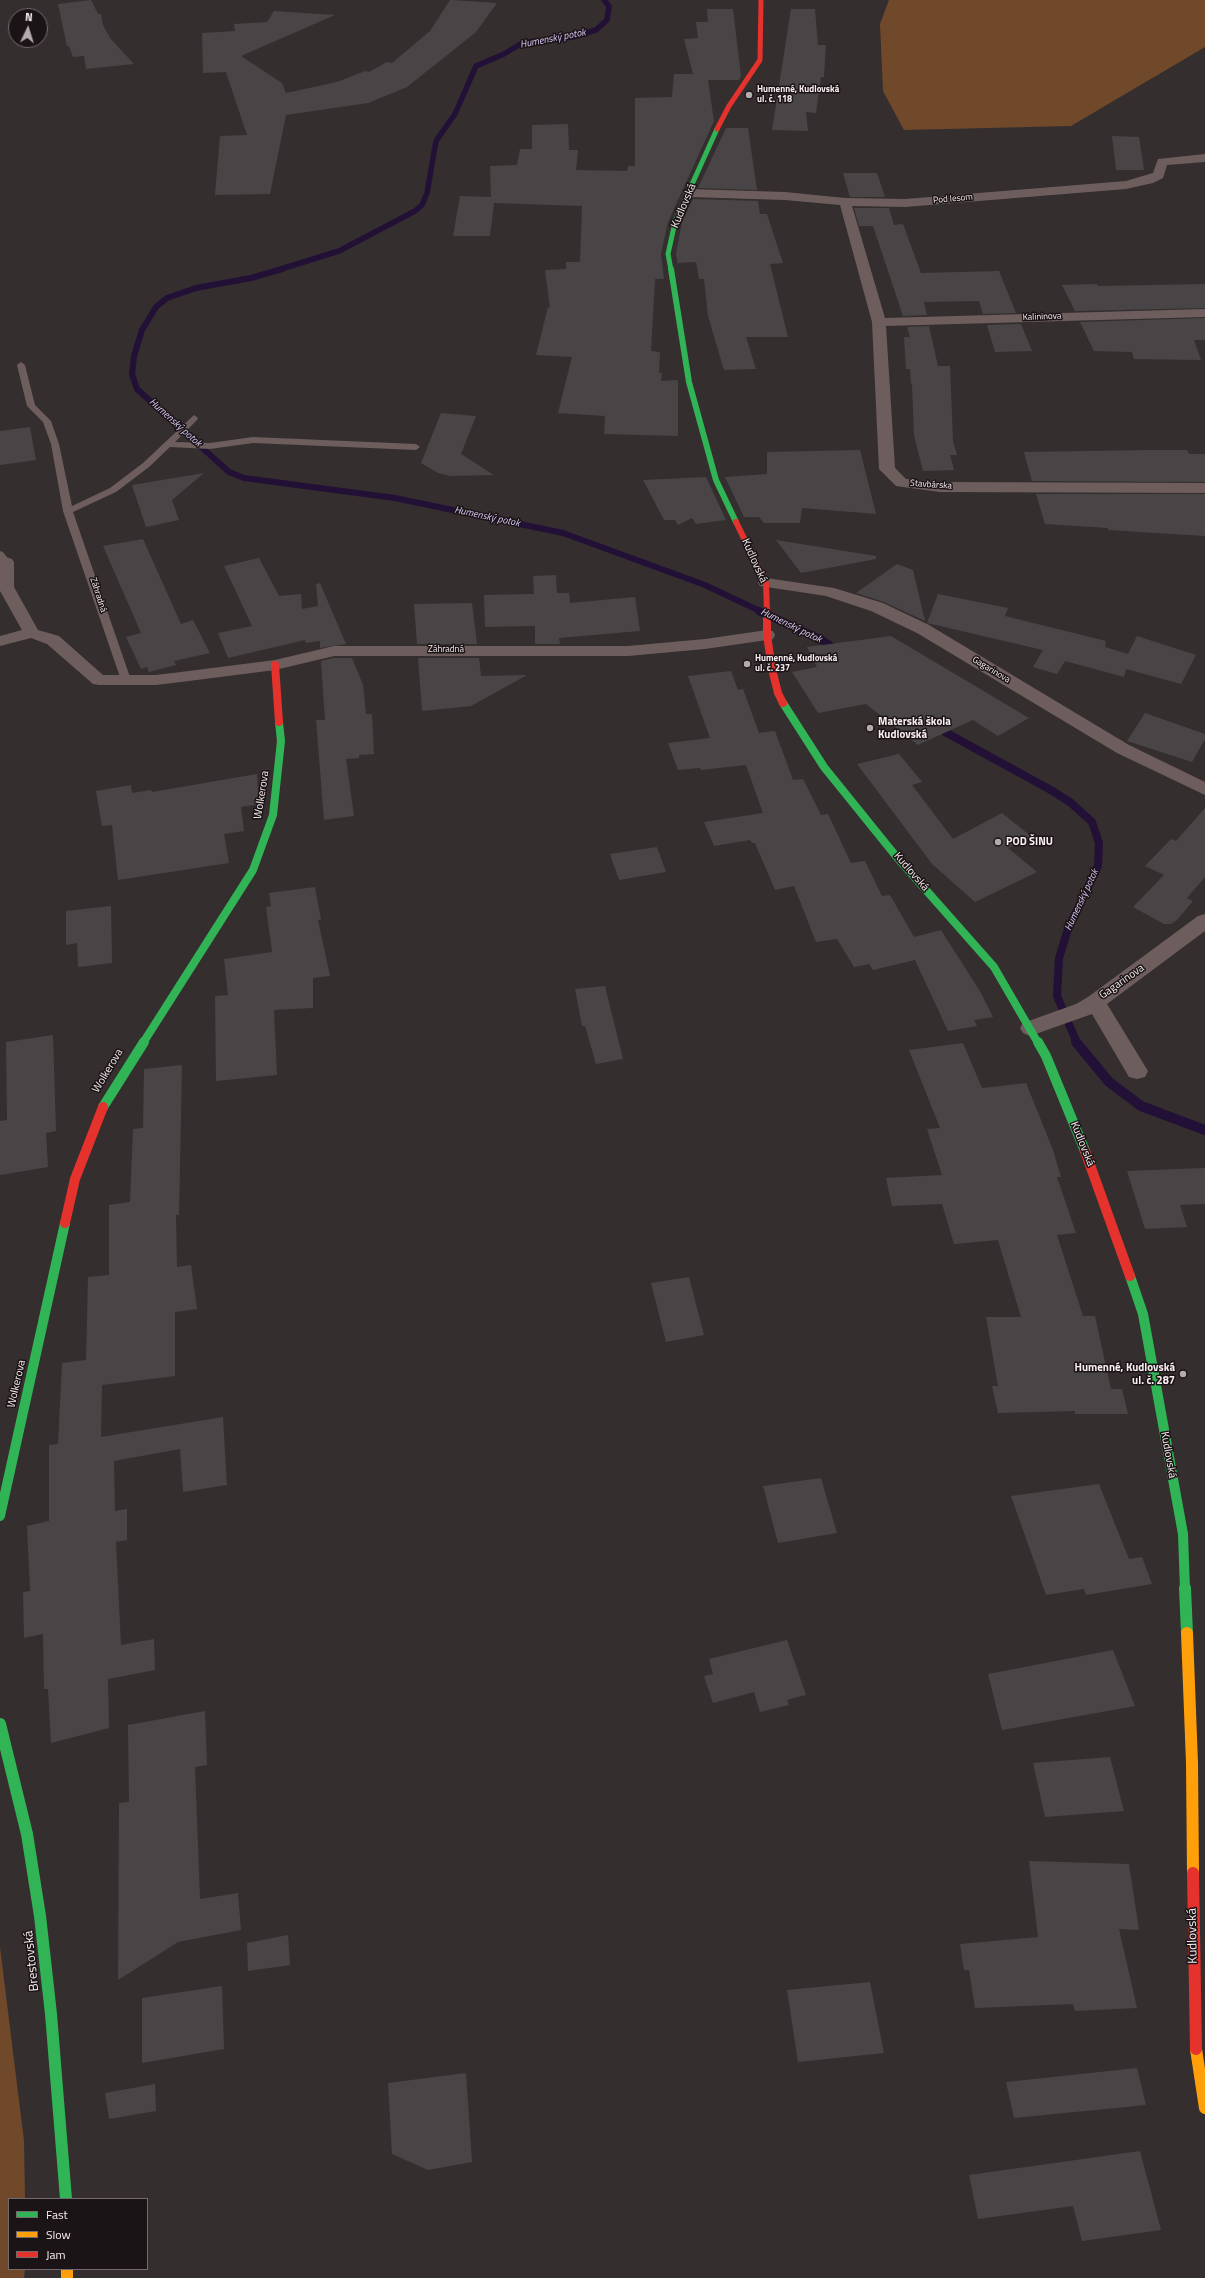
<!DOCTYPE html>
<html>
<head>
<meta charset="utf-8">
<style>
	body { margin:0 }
	#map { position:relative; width:1205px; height:2278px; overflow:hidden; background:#342e2f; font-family:"Titillium Web",sans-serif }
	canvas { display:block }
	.legend { position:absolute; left:8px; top:2198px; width:140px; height:72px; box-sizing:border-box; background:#1b1416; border:1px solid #736b6d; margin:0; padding:5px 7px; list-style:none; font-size:12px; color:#f8eef0 }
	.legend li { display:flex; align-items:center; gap:8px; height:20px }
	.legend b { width:20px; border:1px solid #736b6d }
	.north { position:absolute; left:8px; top:8px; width:40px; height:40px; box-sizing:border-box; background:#1b1416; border:1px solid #736b6d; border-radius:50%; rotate:4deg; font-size:11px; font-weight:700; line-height:16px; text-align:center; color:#f8eef0 }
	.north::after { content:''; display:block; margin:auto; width:14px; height:18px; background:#b3abac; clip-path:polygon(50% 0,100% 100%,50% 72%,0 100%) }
</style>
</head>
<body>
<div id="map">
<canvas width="1205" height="2278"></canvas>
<ul class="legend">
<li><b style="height:5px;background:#30b455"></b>Fast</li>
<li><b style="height:5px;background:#ff9f0a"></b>Slow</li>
<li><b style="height:5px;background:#e5322d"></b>Jam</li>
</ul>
<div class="north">N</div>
</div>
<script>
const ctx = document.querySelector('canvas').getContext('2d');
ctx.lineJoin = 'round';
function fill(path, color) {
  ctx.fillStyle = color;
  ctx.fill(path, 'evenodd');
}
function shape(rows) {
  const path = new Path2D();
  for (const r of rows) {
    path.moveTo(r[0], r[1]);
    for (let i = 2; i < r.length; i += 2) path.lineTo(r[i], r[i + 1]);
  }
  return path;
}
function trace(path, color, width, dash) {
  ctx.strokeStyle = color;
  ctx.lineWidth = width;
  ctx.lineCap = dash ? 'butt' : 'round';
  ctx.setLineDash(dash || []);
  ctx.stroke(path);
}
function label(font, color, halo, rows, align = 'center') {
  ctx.font = font + ' "Titillium Web",sans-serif';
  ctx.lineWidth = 3;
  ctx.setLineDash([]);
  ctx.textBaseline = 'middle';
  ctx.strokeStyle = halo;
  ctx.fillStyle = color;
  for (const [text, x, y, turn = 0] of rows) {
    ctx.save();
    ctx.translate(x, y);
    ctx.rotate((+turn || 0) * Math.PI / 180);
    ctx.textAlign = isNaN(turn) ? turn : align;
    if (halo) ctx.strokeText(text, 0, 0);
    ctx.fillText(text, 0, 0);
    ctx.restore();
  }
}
fill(shape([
	[889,0,1205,0,1205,47,1071,126,904,130,883,91,880,24],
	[0,1947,24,2141,25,2199,9,2199,9,2269,25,2269,24,2278,0,2278]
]), '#6f492a');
trace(shape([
	[278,270,339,251,415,211,422,205,427,193,436,141,455,114,476,66,504,54,522,43,573,37,596,30,607,20,609,6,604,0]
]), '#221037', 5.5);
trace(shape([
	[282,269,251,278,196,288,167,298,156,307,142,330,134,356,132,374,137,389,229,472,244,478,395,498,563,533,705,585,762,612]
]), '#221037', 6);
trace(shape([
	[759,611,822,640,840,652],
	[934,726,1049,789,1070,802,1092,822,1099,843,1098,866,1068,929,1059,958,1057,996,1077,1043]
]), '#221037', 8);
trace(shape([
	[1076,1042,1109,1082,1141,1106,1205,1130]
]), '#221037', 10);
fill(shape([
	[91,0,98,14,101,14,103,25,110,38,134,64,86,69,84,56,73,57,69,46,67,46,58,4],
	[450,0,497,3,476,32,407,87,368,103,286,115,270,194,215,195,220,136,247,135,226,72,203,73,202,33,235,31,234,24,267,22,274,11,335,15,241,56,282,83,286,93,337,82,365,71,369,72,387,62,392,63,430,31],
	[707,9,733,9,741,76,739,80,708,80,714,121,668,222,661,254,664,279,655,279,651,351,660,352,659,373,662,373,661,381,678,380,678,436,604,434,605,416,558,413,572,357,536,355,548,307,550,308,545,270,566,269,566,262,580,262,582,206,494,203,490,236,453,236,460,196,491,197,490,166,517,165,520,149,532,149,532,125,568,124,569,150,578,150,576,170,627,171,628,166,635,166,635,98,672,97,674,74,693,74,684,39,698,38,696,22,708,22],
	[791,9,815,9,818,45,826,45,824,77,821,77,816,113,806,112,808,131,772,130],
	[726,128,748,128,757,190,698,188],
	[1112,136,1139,137,1144,170,1116,170],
	[843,173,877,173,885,197,850,197],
	[693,199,758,201,760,214,767,214,783,263,770,264,788,337,746,337,756,369,724,370,708,316,704,279,699,279,696,262,678,263,678,266,676,254,682,222],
	[854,208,889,208,894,225,903,224,921,273,999,271,1016,313,983,314,979,301,924,302,927,315,903,316,873,226,859,226],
	[1097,284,1098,286,1205,284,1205,308,1075,311,1062,285],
	[1205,318,1205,340,1194,340,1201,360,1134,359,1132,352,1094,351,1080,322],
	[1021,324,1032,351,995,352,987,325],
	[929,326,938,366,950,366,953,441,957,455,950,455,954,470,923,471,914,435,912,384,911,384,910,369,906,369,904,337,910,337,907,327],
	[441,413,476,416,461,454,494,475,450,476,438,473,421,463],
	[30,427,36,460,0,465,0,431],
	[860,450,876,514,802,508,800,523,764,523,759,517,744,517,725,477,767,474,767,452],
	[1150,450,1187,450,1189,454,1205,454,1205,482,1032,481,1024,452],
	[204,473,172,500,179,520,146,527,132,485],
	[706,477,726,520,696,524,692,518,678,525,675,520,664,520,643,480],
	[1036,494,1205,494,1205,536,1108,530,1108,528,1045,524],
	[143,539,181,624,193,620,210,653,174,661,176,665,149,672,147,667,141,669,126,637,141,633,103,546],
	[776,540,876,556,876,559,801,573],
	[259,558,279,596,301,594,302,609,318,606,316,584,320,583,346,644,320,648,320,641,306,643,305,640,228,658,218,633,252,626,224,566],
	[897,564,913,570,925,621,884,602,856,593],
	[556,575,557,593,569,593,570,603,635,597,640,631,559,638,560,644,535,644,535,626,485,627,484,595,534,594,533,576],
	[938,594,1008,608,1005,616,1106,641,1105,647,1128,654,1137,636,1196,655,1181,684,1126,669,1124,677,1065,661,1057,674,1033,667,1043,650,927,623],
	[472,603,477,644,417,644,414,604],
	[891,636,1002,702,1029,718,998,736,973,720,918,745,866,704,818,713,792,672,817,667,807,647],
	[334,658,352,658,363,685,366,714,372,714,374,754,359,755,359,758,346,759,354,816,324,820,316,720,325,720,321,661],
	[418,658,479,658,481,676,527,675,471,706,422,711],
	[731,671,738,690,743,689,759,733,775,731,793,780,803,779,821,815,828,814,851,863,865,861,882,896,890,895,914,937,941,930,981,993,993,1017,974,1020,977,1026,948,1031,915,960,873,970,869,964,854,967,837,939,816,942,794,886,775,890,755,843,752,843,750,840,714,846,704,822,763,813,746,765,701,770,700,768,678,770,668,743,710,738,688,676],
	[1145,713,1205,734,1205,739,1192,762,1127,741],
	[899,754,922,782,912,785,953,839,1002,813,1032,837,1008,848,1037,872,975,902,932,864,857,764],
	[257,774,259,804,241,807,244,831,224,834,229,863,118,880,112,825,102,826,96,791,131,785,132,793,151,790,152,792],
	[1205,808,1205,877,1187,898,1193,901,1177,920,1171,924,1164,924,1133,907,1164,875,1145,866,1171,839,1176,841],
	[657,847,666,872,619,880,610,854],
	[315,887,321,920,318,920,330,976,313,978,313,1008,274,1010,277,1075,216,1081,215,996,228,995,224,959,272,952,266,907,271,906,269,893],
	[111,906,112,963,78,967,77,943,66,945,66,911],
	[605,986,623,1059,596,1064,585,1026,582,1026,575,989],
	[53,1035,56,1131,46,1133,48,1167,0,1175,0,1121,7,1120,6,1042],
	[963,1043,982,1088,1026,1083,1053,1150,1061,1177,1057,1177,1076,1233,1057,1235,1083,1316,1095,1316,1111,1389,1122,1389,1128,1414,1075,1414,1075,1411,998,1413,992,1386,998,1386,986,1317,1021,1317,998,1240,954,1244,942,1204,892,1206,886,1178,942,1175,927,1129,940,1128,909,1050],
	[182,1065,179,1215,176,1215,177,1267,191,1265,197,1309,175,1312,175,1376,102,1385,101,1437,223,1417,227,1485,183,1492,180,1449,114,1461,115,1511,127,1509,127,1540,116,1542,121,1645,154,1639,155,1670,108,1679,109,1728,51,1743,48,1689,44,1689,43,1634,24,1638,23,1592,30,1591,27,1526,49,1521,49,1445,58,1444,62,1363,86,1360,88,1277,109,1275,109,1205,130,1202,133,1129,143,1128,144,1069],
	[1205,1168,1205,1204,1180,1205,1187,1227,1145,1229,1127,1171],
	[689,1277,704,1335,666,1342,651,1283],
	[821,1478,837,1533,778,1543,763,1486],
	[1099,1484,1129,1559,1142,1557,1152,1584,1086,1595,1084,1589,1046,1595,1011,1496],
	[787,1640,806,1695,787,1700,789,1705,760,1712,754,1692,713,1703,704,1676,713,1674,709,1659],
	[1113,1650,1135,1706,1002,1730,988,1674],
	[205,1711,207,1765,195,1767,200,1899,238,1893,241,1930,178,1942,118,1980,119,1803,129,1802,128,1725],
	[1110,1757,1124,1811,1045,1817,1033,1763],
	[1029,1861,1129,1864,1139,1930,1119,1929,1137,2008,1075,2011,1073,2004,975,2008,969,1970,964,1970,960,1944,1038,1937],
	[288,1935,290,1965,248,1971,247,1943],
	[870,1982,884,2053,798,2062,787,1990],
	[222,1986,224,2049,142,2063,142,1998],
	[1137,2068,1146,2105,1014,2118,1006,2082],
	[466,2073,472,2162,428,2170,392,2154,388,2083],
	[155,2084,156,2111,109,2119,105,2093],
	[1140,2151,1161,2230,1082,2241,1073,2206,978,2219,969,2175]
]), '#494547');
fill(shape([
	[21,362,25,365,35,405,51,421,59,444,72,506,110,488,143,463,194,415,198,418,197,420,175,442,210,443,253,437,416,444,420,447,416,450,253,443,210,449,170,447,149,467,116,492,73,512,131,680,126,683,121,680,63,511,51,444,43,422,27,406,17,365,21,362],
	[0,551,3,552,9,560,9,564,3,564,0,560,0,551]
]), '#6d5e5d');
fill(shape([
	[1205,154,1205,162,1167,165,1163,178,1153,183,1126,189,905,207,852,206,885,318,1205,309,1205,317,886,326,895,468,906,479,940,482,1205,483,1205,493,940,492,896,486,879,469,872,322,840,205,785,200,689,197,683,193,689,189,785,192,845,198,905,199,1126,181,1153,173,1158,159,1205,154],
	[6,557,12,559,14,562,14,587,38,630,59,636,103,675,156,675,181,672,275,660,334,646,628,646,705,639,767,630,773,631,775,635,773,639,767,640,705,649,628,656,334,656,275,670,181,682,156,685,99,685,93,684,47,644,31,638,0,646,0,636,22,630,0,591,0,559,6,557],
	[766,578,834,588,883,603,929,625,1129,745,1205,782,1205,795,1117,753,917,633,871,611,826,596,760,586,758,583,760,580,766,578],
	[1205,914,1205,931,1107,1004,1148,1071,1145,1077,1137,1079,1129,1077,1092,1014,1030,1036,1023,1033,1020,1028,1023,1023,1076,1004,1088,997,1198,916,1205,914]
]), '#6d5e5d');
trace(shape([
	[671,270,668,254,675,222,717,129]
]), '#30b455', 5);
trace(shape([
	[671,269,689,382,716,480,736,522]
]), '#30b455', 6);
trace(shape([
	[783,703,824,767,895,855,994,967,1038,1043],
	[143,1043,253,870,273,815,281,741,279,722]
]), '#30b455', 8);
trace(shape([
	[1038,1042,1046,1056,1085,1151],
	[103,1107,144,1042],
	[1130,1276,1143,1314,1183,1534,1185,1589],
	[0,1516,65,1223]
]), '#30b455', 10);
trace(shape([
	[1185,1588,1187,1633],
	[0,1724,27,1834,40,1916,51,2014,66,2199]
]), '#30b455', 12);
trace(shape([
	[1187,1633,1192,1763,1193,1873],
	[1196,2049,1205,2108],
	[67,2269,67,2278]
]), '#ff9f0a', 12);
trace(shape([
	[717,129,729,106,760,60,761,0]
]), '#e5322d', 5);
trace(shape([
	[736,522,766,583,767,612]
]), '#e5322d', 6);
trace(shape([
	[767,611,767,635,772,669,778,693,783,703],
	[275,665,279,722]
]), '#e5322d', 8);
trace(shape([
	[1085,1151,1130,1276],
	[65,1223,75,1179,103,1107]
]), '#e5322d', 10);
trace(shape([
	[1193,1873,1196,2049]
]), '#e5322d', 12);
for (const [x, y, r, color] of [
	[749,95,4,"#b3abac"],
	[747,664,4,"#b3abac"],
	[870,728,4,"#b3abac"],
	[998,842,4,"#b3abac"],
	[1183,1374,4,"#b3abac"]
]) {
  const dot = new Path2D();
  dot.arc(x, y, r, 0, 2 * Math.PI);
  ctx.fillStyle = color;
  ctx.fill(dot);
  trace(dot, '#1b1416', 1.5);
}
label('bold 9px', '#f8eef0', '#1b1416', [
	["Humenné, Kudlovská",757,90],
	["ul. č. 118",757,100],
	["Humenné, Kudlovská",755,659],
	["ul. č. 237",755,669]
], 'left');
label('9px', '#f8eef0', '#1b1416', [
	["Pod lesom",953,199,-5],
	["Kalininova",1042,317,-2],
	["Stavbárska",931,485,4],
	["Záhradná",98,595,72],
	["Záhradná",446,650],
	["Gagarinova",991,670,31]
]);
label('italic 10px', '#dacbfa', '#1b1416', [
	["Humenský potok",553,39,-11],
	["Humenský potok",175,423,42],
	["Humenský potok",487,517,12],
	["Humenský potok",791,626,26],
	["Humenský potok",1082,900,-65]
]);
label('11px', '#f8eef0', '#1b1416', [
	["Kudlovská",684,206,-67],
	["Kudlovská",754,561,66],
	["Wolkerova",262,795,-81],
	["Kudlovská",911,872,49],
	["Gagarinova",1122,982,-35],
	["Wolkerova",108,1071,-59],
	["Kudlovská",1082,1144,68],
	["Wolkerova",17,1384,-77],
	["Kudlovská",1168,1455,80]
]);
label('bold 11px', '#f8eef0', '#1b1416', [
	["Materská škola",878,722],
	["Kudlovská",878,735],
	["POD ŠINU",1006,842],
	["Humenné, Kudlovská",1175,1368,"right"],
	["ul. č. 287",1175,1381,"right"]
], 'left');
label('13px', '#f8eef0', '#1b1416', [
	["Kudlovská",1193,1936,-91],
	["Brestovská",32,1961,-96]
]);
</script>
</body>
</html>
